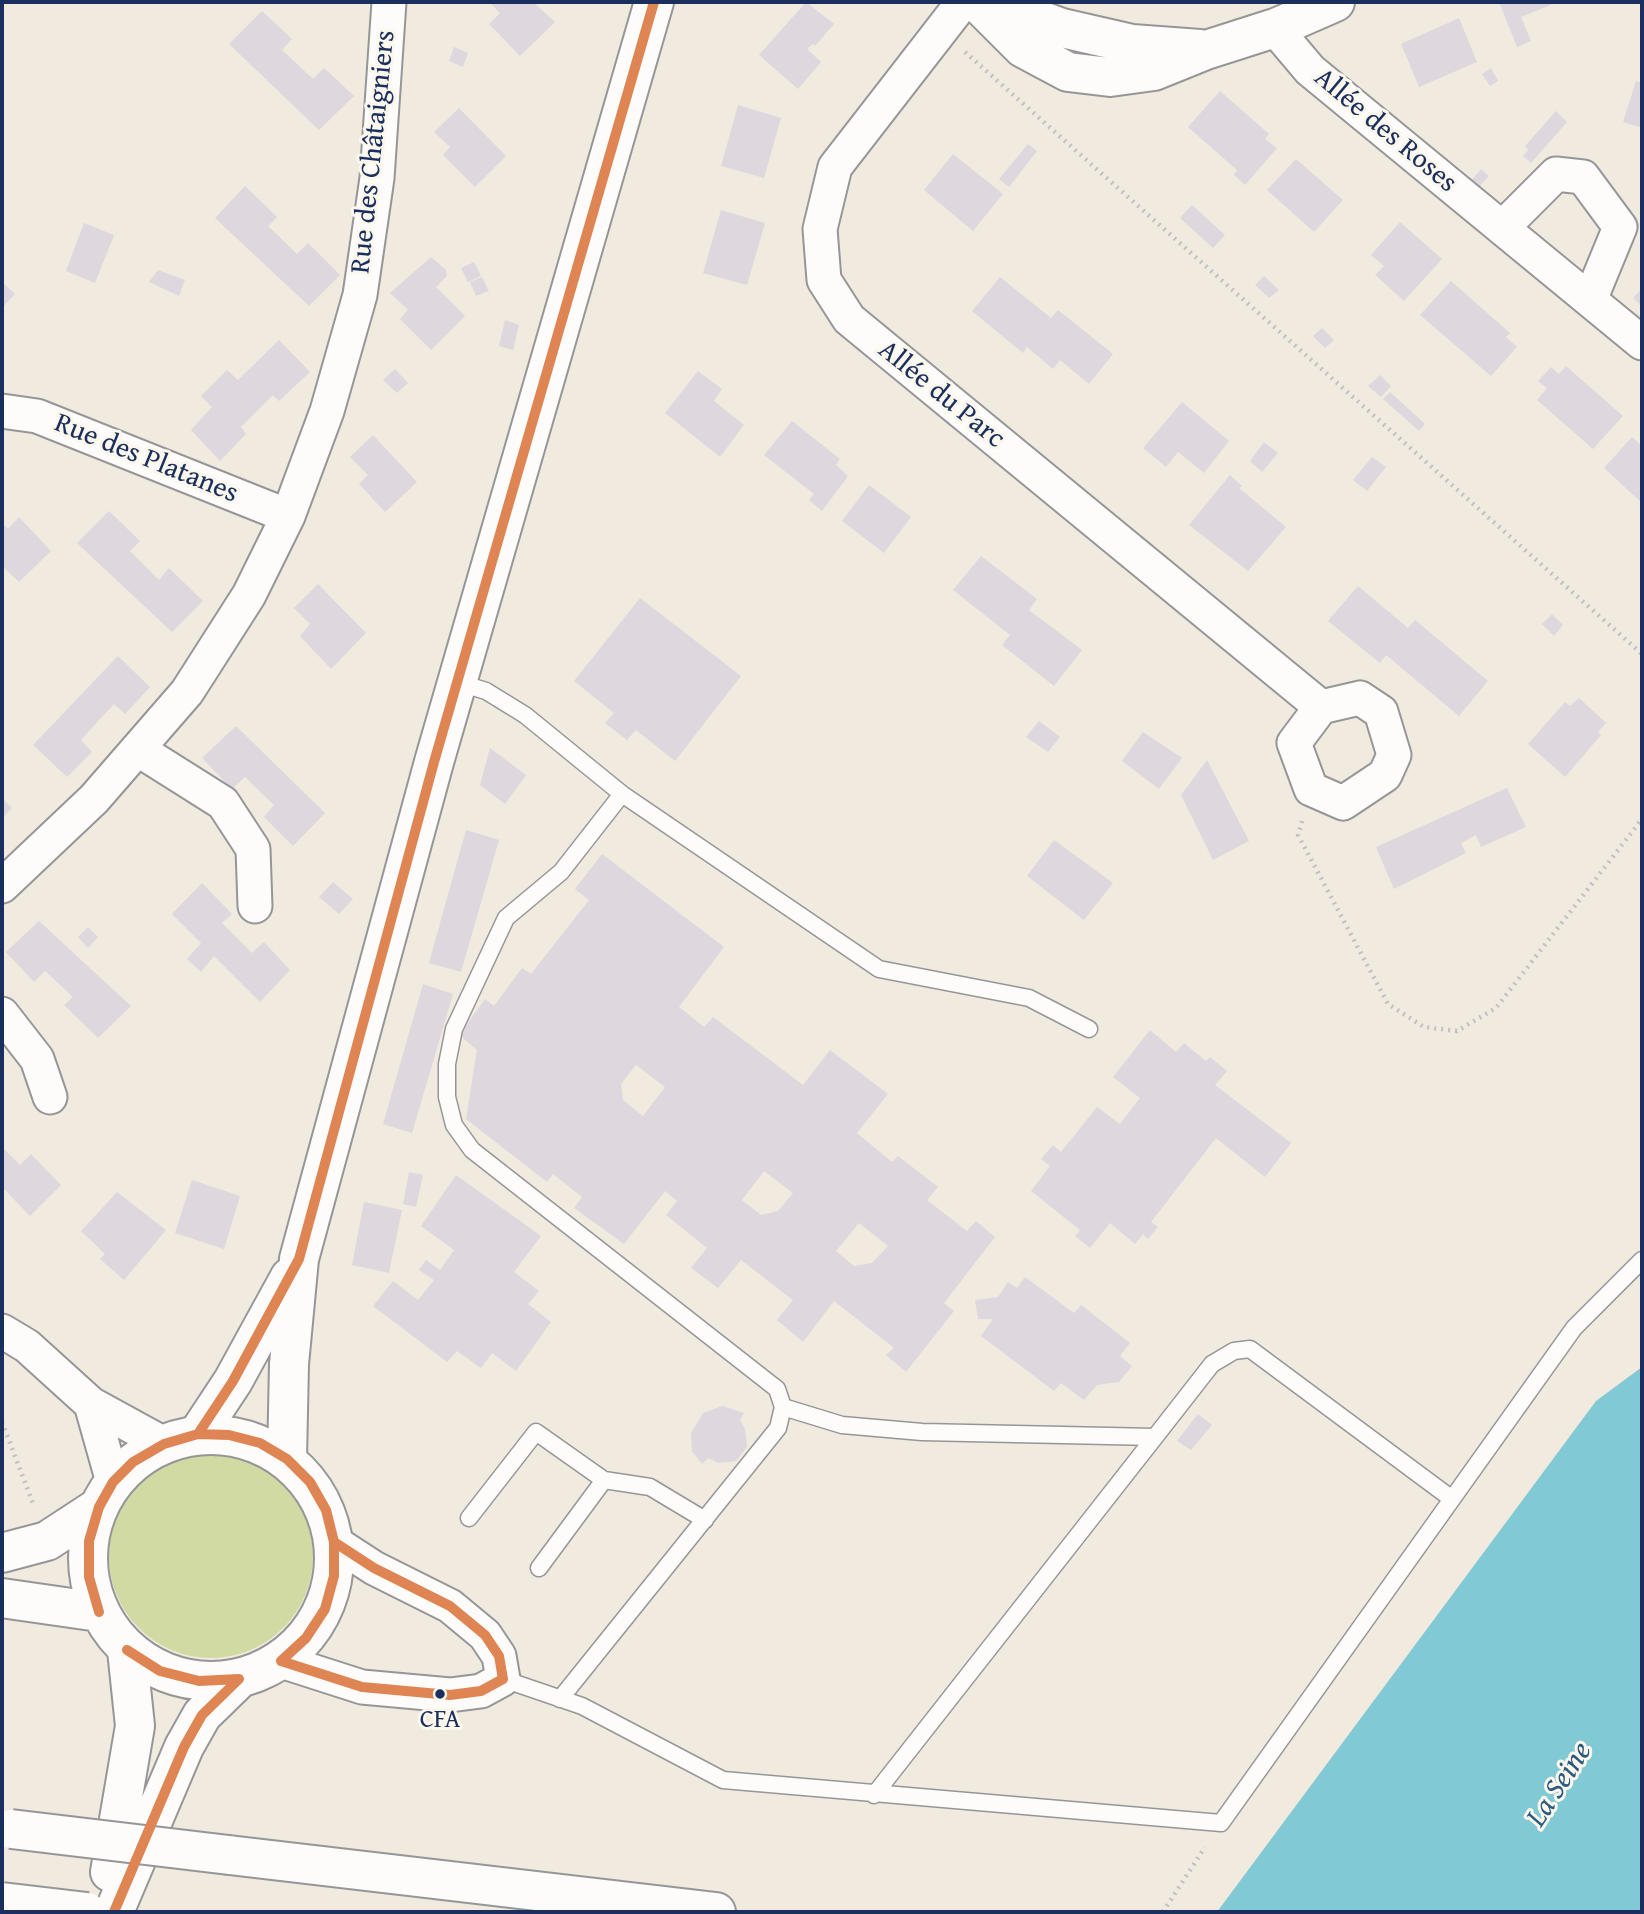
<!DOCTYPE html>
<html>
<head>
<meta charset="utf-8">
<style>
	body { margin:0 }
	#map { position:relative; width:1644px; height:1914px; overflow:hidden; background:#f0eadf; font-family:"Gentium Book Plus",serif }
	canvas { display:block }
	.frame { position:absolute; inset:0; border:4px solid #1b2f5e; pointer-events:none }
</style>
</head>
<body>
<div id="map">
<canvas width="1644" height="1914"></canvas>
<div class="frame"></div>
</div>
<script>
const ctx = document.querySelector('canvas').getContext('2d');
ctx.lineJoin = 'round';
function fill(path, color) {
  ctx.fillStyle = color;
  ctx.fill(path, 'evenodd');
}
function shape(rows) {
  const path = new Path2D();
  for (const r of rows) {
    if (r.length === 3) {
      path.moveTo(r[0] + r[2], r[1]);
      path.arc(r[0], r[1], r[2], 0, 2 * Math.PI);
      continue;
    }
    path.moveTo(r[0], r[1]);
    for (let i = 2; i < r.length; i += 2) path.lineTo(r[i], r[i + 1]);
  }
  return path;
}
function trace(path, color, width, dash) {
  ctx.strokeStyle = color;
  ctx.lineWidth = width;
  ctx.lineCap = dash ? 'butt' : 'round';
  ctx.setLineDash(dash || []);
  ctx.stroke(path);
}
function label(font, color, halo, rows, align = 'center') {
  ctx.font = font + ' "Gentium Book Plus",serif';
  ctx.lineWidth = 6;
  ctx.setLineDash([]);
  ctx.textBaseline = 'middle';
  ctx.strokeStyle = halo;
  ctx.fillStyle = color;
  for (const [text, x, y, turn = 0] of rows) {
    ctx.save();
    ctx.translate(x, y);
    ctx.rotate((+turn || 0) * Math.PI / 180);
    ctx.textAlign = isNaN(turn) ? turn : align;
    if (halo) ctx.strokeText(text, 0, 0);
    ctx.fillText(text, 0, 0);
    ctx.restore();
  }
}
fill(shape([
	[211,1556,102]
]), '#d0daa2');
fill(shape([
	[1642,1367,1642,1912,1217,1912,1596,1401]
]), '#81c9d4');
fill(shape([
	[489,2,533,2,555,22,520,56,489,24,500,13],
	[806,2,834,24,815,46,813,44,807,49,821,62,798,89,759,55],
	[1499,2,1558,2,1521,17,1531,41,1517,47],
	[262,11,292,39,282,50,313,79,324,68,354,96,319,130,229,44],
	[1459,18,1477,62,1419,87,1401,44],
	[454,47,468,53,463,67,449,61],
	[1491,68,1498,81,1490,86,1482,74],
	[1636,81,1642,83,1642,128,1623,122],
	[1220,91,1269,134,1265,139,1277,148,1245,185,1234,175,1237,170,1188,127],
	[738,105,781,118,764,178,721,166],
	[459,108,506,156,475,187,443,155,450,147,434,132],
	[1556,111,1567,122,1531,163,1523,156,1528,150,1525,146],
	[1028,144,1037,151,1009,187,999,179],
	[953,154,1003,194,973,231,924,190],
	[1296,159,1343,200,1314,232,1267,190],
	[1481,169,1489,176,1475,191,1468,184],
	[245,186,277,217,268,226,297,254,308,243,340,275,309,306,215,218],
	[1192,205,1225,235,1213,248,1180,218],
	[721,210,765,223,747,285,703,273],
	[1400,222,1442,259,1404,301,1375,275,1384,266,1371,255],
	[84,223,114,235,95,283,66,271],
	[431,257,446,270,447,276,436,287,465,316,431,350,400,319,408,310,390,293],
	[474,262,481,276,468,282,461,268],
	[158,270,185,280,179,296,149,282],
	[1264,276,1279,290,1269,298,1255,285],
	[482,277,489,291,476,296,470,282],
	[1000,277,1051,318,1058,310,1113,354,1089,384,1060,360,1053,369,1027,347,1023,353,972,311],
	[1451,281,1510,333,1506,337,1517,347,1491,376,1420,315],
	[2,282,15,294,2,308],
	[1642,288,1642,306,1633,298],
	[505,320,519,325,513,350,499,346],
	[1322,328,1334,340,1325,348,1313,336],
	[279,340,310,372,279,401,273,395,241,427,246,434,220,461,191,430,212,407,201,396,227,370,238,380],
	[1566,366,1623,416,1593,449,1537,400,1547,388,1538,381,1551,367,1559,374],
	[395,369,408,383,397,393,383,380],
	[698,371,722,389,714,401,744,425,720,457,665,413],
	[1380,375,1391,386,1381,397,1368,386],
	[1390,392,1425,424,1419,431,1383,399],
	[1182,402,1229,441,1204,473,1178,452,1166,467,1143,448],
	[792,421,840,459,836,465,848,476,822,511,809,500,814,494,764,455],
	[373,435,417,482,385,512,359,484,368,475,350,457],
	[1632,437,1642,446,1642,503,1604,468],
	[1264,442,1278,453,1262,472,1250,461],
	[1372,457,1386,467,1367,491,1353,480],
	[1230,475,1242,486,1239,488,1286,527,1248,571,1189,525],
	[869,485,911,517,884,553,842,521],
	[109,511,140,541,130,551,159,580,169,568,203,601,172,632,77,543],
	[19,517,51,551,19,582,2,566,2,523,8,529],
	[981,556,1037,599,1029,610,1082,650,1054,686,1002,645,1010,635,953,590],
	[318,584,366,633,331,669,300,636,310,624,294,608],
	[1358,586,1408,628,1415,620,1488,681,1459,716,1386,655,1380,663,1328,621],
	[640,598,741,676,675,761,636,730,627,740,605,723,614,713,574,681],
	[1552,614,1563,625,1554,636,1542,624],
	[118,656,150,687,125,714,114,704,100,719,81,740,92,752,67,777,33,745],
	[1579,698,1606,723,1598,732,1601,735,1565,777,1528,744,1565,702,1570,706],
	[1039,721,1060,737,1048,752,1026,737],
	[236,726,325,813,293,846,264,817,274,805,245,777,232,789,202,758],
	[1143,732,1182,758,1159,789,1122,761],
	[490,748,526,775,505,804,480,785],
	[1207,760,1249,841,1213,860,1181,795],
	[1507,788,1526,827,1481,847,1476,835,1461,843,1466,853,1394,889,1376,847],
	[2,798,12,808,2,818],
	[466,830,499,840,461,972,429,963],
	[1054,840,1113,883,1084,920,1027,876],
	[602,854,724,947,679,1007,704,1027,713,1017,803,1085,830,1050,888,1094,857,1133,892,1162,898,1156,938,1187,927,1200,967,1231,976,1221,995,1237,944,1303,954,1311,906,1372,886,1355,894,1348,834,1301,803,1342,777,1320,793,1300,741,1260,718,1288,691,1268,707,1248,666,1215,677,1201,665,1191,624,1244,574,1208,582,1197,553,1174,547,1182,466,1119,477,1050,459,1035,485,999,494,1006,522,968,531,974,589,900,575,889],
	[636,1065,665,1087,643,1116,623,1100,621,1084],
	[764,1171,793,1193,778,1211,761,1215,742,1200],
	[859,1223,888,1246,872,1263,854,1266,836,1251],
	[333,882,353,899,339,914,319,897],
	[202,883,232,914,222,923,252,953,264,942,290,970,260,1002,214,956,201,972,187,959,201,943,172,914],
	[39,921,131,1006,98,1038,64,1005,73,997,45,971,34,982,6,952],
	[88,927,98,937,88,948,78,937],
	[423,984,453,994,412,1133,383,1124],
	[1150,1030,1176,1052,1184,1043,1206,1061,1210,1057,1227,1071,1215,1085,1291,1143,1265,1177,1216,1138,1151,1222,1158,1227,1148,1239,1143,1234,1135,1244,1110,1223,1090,1248,1075,1236,1080,1230,1031,1191,1050,1166,1041,1159,1053,1145,1061,1152,1097,1107,1120,1124,1140,1098,1113,1077],
	[2,1147,20,1165,31,1154,61,1185,30,1216,2,1187],
	[409,1172,423,1175,416,1207,403,1204],
	[456,1175,541,1236,514,1272,539,1291,528,1304,551,1322,516,1371,492,1353,481,1368,457,1351,447,1362,373,1306,393,1281,418,1300,434,1280,419,1270,426,1260,440,1270,454,1250,421,1226],
	[192,1180,240,1196,224,1249,175,1233],
	[117,1192,166,1230,124,1280,100,1259,105,1254,81,1231],
	[364,1202,402,1210,389,1273,352,1265],
	[1025,1277,1074,1313,1081,1305,1130,1343,1120,1356,1132,1366,1119,1382,1097,1385,1084,1400,1061,1383,1054,1391,981,1336,993,1319,978,1319,975,1300,998,1297,1008,1282,1017,1288],
	[722,1406,744,1413,740,1420,745,1429,747,1447,736,1461,718,1463,708,1458,702,1464,692,1451,691,1433,703,1413],
	[1198,1414,1212,1425,1191,1450,1177,1441]
]), '#ded7de');
const service = shape([
	[457,682,486,691,525,715,622,794,561,872,506,918,454,1029,447,1064,447,1097,454,1125,472,1150,777,1389,783,1407,778,1428,560,1699],
	[622,794,879,969,1029,998,1089,1029],
	[783,1407,842,1425,922,1432,1155,1437,874,1795],
	[1155,1437,1212,1364,1234,1351,1250,1349,1452,1499],
	[469,1518,536,1432,604,1480,650,1487,705,1520],
	[539,1568,604,1480],
	[503,1679,582,1706,723,1780,1221,1823,1574,1328,1642,1260]
]);
const minor = shape([
	[963,2,835,167,820,229,824,280,849,319,1321,707],
	[1278,27,1283,38,1310,70,1642,343],
	[1502,228,1556,174,1583,177,1620,227,1590,300],
	[2,411,37,416,288,516],
	[1360,698,1381,712,1394,755,1385,775,1343,803,1311,789,1294,743,1321,707,1360,698],
	[139,750,223,803,253,849,255,906],
	[2,886,94,799,187,692,249,595,288,516,327,411,360,295,377,178,389,2],
	[2,1014,37,1059,50,1097],
	[2,1331,27,1346,91,1404,164,1444],
	[91,1404,113,1482],
	[281,1661,362,1687,450,1695,481,1691,503,1679,499,1656,485,1635,450,1606,374,1568,334,1542]
]);
const tertiary = shape([
	[977,2,1023,48,1068,72,1110,77,1154,71,1206,50,1278,27,1335,2],
	[990,2,1062,28,1132,44,1200,49]
]);
const secondary = shape([
	[198,1434,233,1381,290,1277],
	[287,1459,289,1364,299,1259,434,762,654,2]
]);
const primary = shape([
	[211,1558,123],
	[2,1553,47,1541,99,1507],
	[2,1598,99,1612],
	[110,1872,135,1726,127,1650],
	[114,1912,184,1747,202,1715,239,1679]
]);
const motorway = shape([
	[229,1855,716,1912]
]);
trace(service, '#969699', 19);
trace(minor, '#969699', 37);
trace(tertiary, '#969699', 42);
trace(secondary, '#969699', 42);
trace(primary, '#969699', 42);
trace(motorway, '#969699', 42);
trace(shape([
	[965,52,1642,654],
	[1302,821,1298,835,1388,1004,1424,1027,1457,1031,1496,1008,1642,819],
	[2,1422,34,1506],
	[1163,1912,1205,1847]
]), '#c0c1c4', 4.5, [2, 5]);
trace(service, '#fdfcfa', 16);
trace(minor, '#fdfcfa', 33);
trace(tertiary, '#fdfcfa', 38);
trace(secondary, '#fdfcfa', 38);
trace(primary, '#fdfcfa', 38);
trace(motorway, '#fdfcfa', 38);
const motorwayBridge = shape([
	[11,1829,229,1855],
	[2,1902,87,1912]
]);
trace(motorwayBridge, '#969699', 42, []);
trace(motorwayBridge, '#fdfcfa', 38);
trace(shape([
	[198,1434,233,1381,299,1259,434,762,654,2],
	[334,1542,374,1568,450,1606,485,1635,499,1656,503,1679],
	[99,1612,89,1577,89,1541,99,1507,113,1482,133,1462,164,1444,198,1434,229,1435,260,1443,287,1459,310,1482,326,1510,334,1542,334,1576,325,1609,306,1638,281,1661],
	[127,1650,160,1671,199,1681,239,1679],
	[281,1661,362,1687,450,1695,481,1691,503,1679],
	[114,1912,184,1747,202,1715,239,1679]
]), '#df8554', 10);
for (const [x, y, r, color] of [
	[440,1694,6,"#1b2f5e"]
]) {
  const dot = new Path2D();
  dot.arc(x, y, r, 0, 2 * Math.PI);
  ctx.fillStyle = color;
  ctx.fill(dot);
  trace(dot, '#fbf7ec', 2.5);
}
label('26px', '#1b2f5e', '#fbf7ec', [
	["CFA",440,1720]
]);
label('28px', '#1b2f5e', '#fbf7ec', [
	["Allée des Roses",1385,131,40],
	["Rue des Châtaigniers",374,152,-84],
	["Allée du Parc",941,395,39],
	["Rue des Platanes",146,459,22]
]);
label('italic 30px', '#2c5980', '#fbf7ec', [
	["La Seine",1560,1785,-57]
]);
</script>
</body>
</html>
